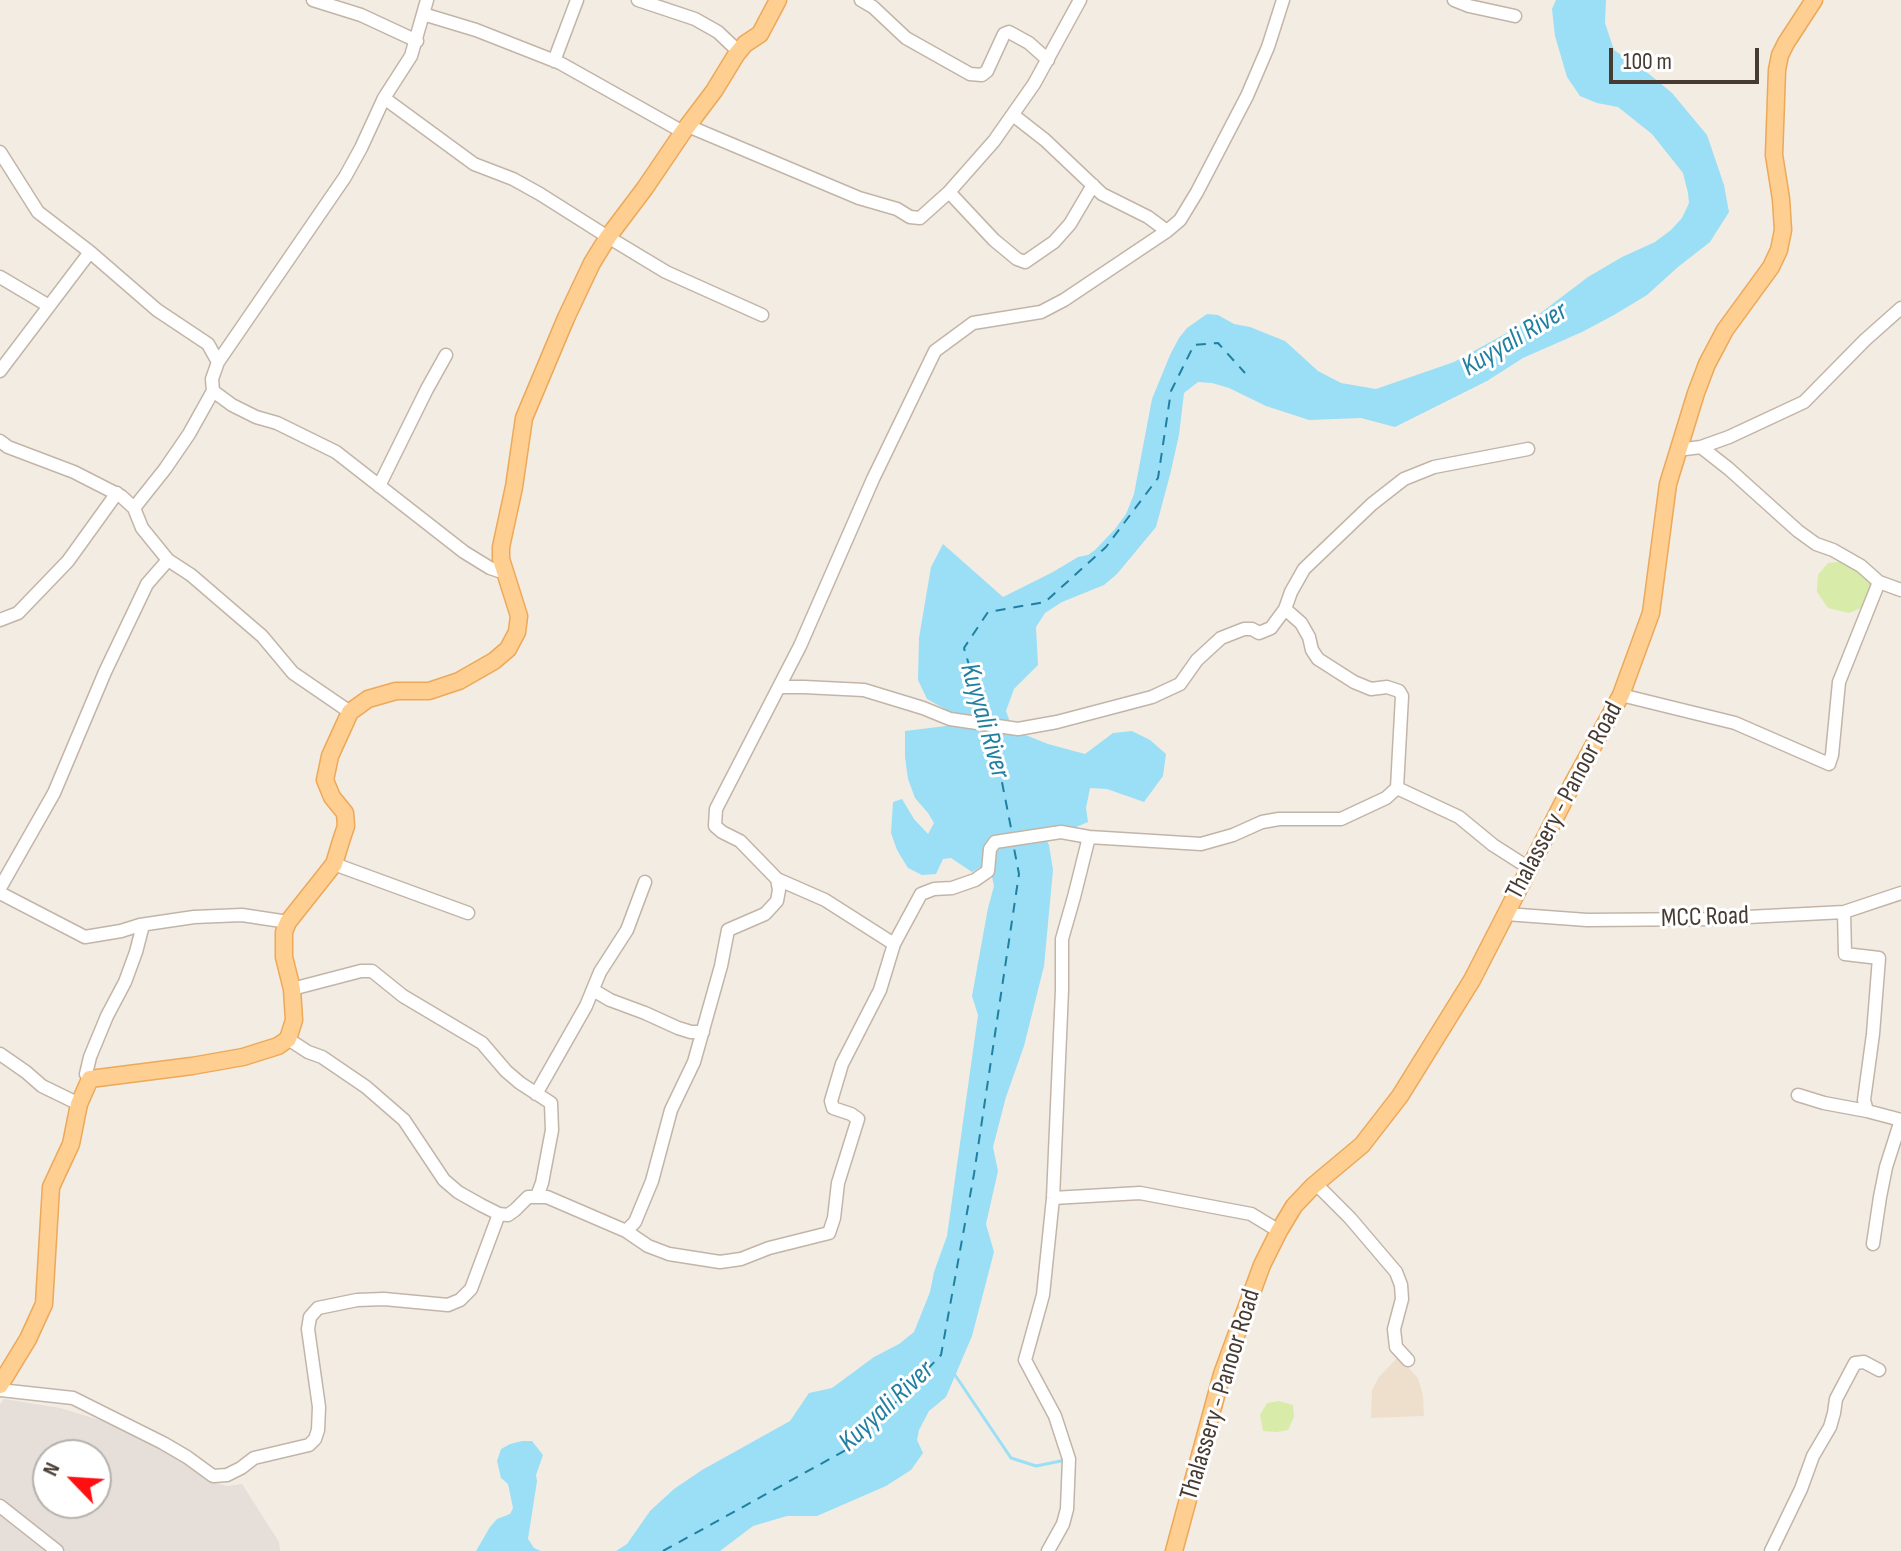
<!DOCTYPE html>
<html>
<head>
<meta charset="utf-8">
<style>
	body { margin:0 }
	#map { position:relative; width:1901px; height:1551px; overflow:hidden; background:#f3ece3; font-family:"Sofia Sans Condensed",sans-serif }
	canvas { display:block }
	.north { position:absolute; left:32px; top:1439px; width:80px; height:80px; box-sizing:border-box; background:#fff; border:2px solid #b5b1ad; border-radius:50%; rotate:295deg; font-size:22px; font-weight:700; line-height:32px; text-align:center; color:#463b33 }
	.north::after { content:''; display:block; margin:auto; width:28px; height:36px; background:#ff0f11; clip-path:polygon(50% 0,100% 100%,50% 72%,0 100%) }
	.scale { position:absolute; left:1609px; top:48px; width:150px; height:36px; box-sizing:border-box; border:4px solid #463b33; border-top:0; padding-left:10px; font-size:24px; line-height:28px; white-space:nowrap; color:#463b33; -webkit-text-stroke:6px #fff; paint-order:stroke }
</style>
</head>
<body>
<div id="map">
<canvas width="1901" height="1551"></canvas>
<div class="north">N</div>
<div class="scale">100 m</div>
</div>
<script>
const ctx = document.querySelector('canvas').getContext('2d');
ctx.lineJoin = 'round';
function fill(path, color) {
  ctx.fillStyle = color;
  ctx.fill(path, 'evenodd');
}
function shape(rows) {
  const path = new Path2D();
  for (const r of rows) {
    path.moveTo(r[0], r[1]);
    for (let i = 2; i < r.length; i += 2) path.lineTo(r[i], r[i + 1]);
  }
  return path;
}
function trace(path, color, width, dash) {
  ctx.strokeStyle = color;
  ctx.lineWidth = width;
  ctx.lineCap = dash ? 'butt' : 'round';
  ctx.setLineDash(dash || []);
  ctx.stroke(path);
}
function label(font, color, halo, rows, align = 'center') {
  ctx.font = font + ' "Sofia Sans Condensed",sans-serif';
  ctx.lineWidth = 6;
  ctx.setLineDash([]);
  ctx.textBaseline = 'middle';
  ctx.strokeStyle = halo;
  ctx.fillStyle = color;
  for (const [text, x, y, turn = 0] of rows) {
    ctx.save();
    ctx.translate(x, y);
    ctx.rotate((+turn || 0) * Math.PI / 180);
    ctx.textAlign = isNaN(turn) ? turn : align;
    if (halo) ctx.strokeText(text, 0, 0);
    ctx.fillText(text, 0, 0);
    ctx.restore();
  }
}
fill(shape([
	[4,1399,60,1408,116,1425,169,1451,206,1480,227,1486,242,1484,279,1542,280,1551,0,1551,0,1404],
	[48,1455,96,1455,96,1503,48,1503]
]), '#e5ded9');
fill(shape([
	[1398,1357,1418,1378,1423,1396,1424,1416,1371,1418,1372,1390,1379,1377]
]), '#eedfcc');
fill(shape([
	[1846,561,1862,572,1873,587,1868,605,1849,613,1828,608,1817,592,1818,575,1828,563],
	[1279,1401,1293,1405,1294,1417,1288,1430,1277,1432,1263,1431,1260,1415,1267,1403]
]), '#d8eba8');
fill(shape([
	[1556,0,1606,0,1605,23,1614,50,1649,74,1672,93,1707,135,1724,185,1729,212,1710,242,1678,267,1647,295,1614,315,1582,332,1523,358,1487,381,1395,427,1361,418,1309,420,1266,406,1229,388,1212,383,1198,382,1184,393,1179,435,1170,475,1156,527,1117,574,1104,585,1062,602,1045,613,1036,627,1038,665,1014,689,1006,711,1013,730,1048,744,1085,754,1113,733,1132,731,1150,740,1166,754,1163,776,1144,802,1107,789,1090,788,1086,808,1088,822,1074,828,1055,827,992,839,984,865,972,872,951,858,943,859,936,874,922,875,908,868,897,850,891,833,893,802,902,799,914,819,928,834,934,823,928,813,915,798,908,779,905,757,905,731,954,725,952,713,927,699,918,680,919,638,931,567,943,544,1003,597,1053,572,1078,557,1088,555,1095,550,1115,529,1126,514,1134,494,1152,399,1170,355,1179,338,1187,328,1207,314,1218,315,1234,324,1250,327,1285,341,1318,371,1341,383,1376,389,1454,362,1534,318,1588,277,1622,257,1655,242,1671,230,1682,218,1689,203,1688,193,1683,173,1652,134,1618,107,1597,103,1580,96,1567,77,1555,36,1552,9],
	[1045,837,1049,845,1053,870,1044,966,1024,1046,1006,1097,993,1147,998,1171,986,1224,994,1252,972,1336,946,1397,929,1411,919,1430,917,1440,923,1453,911,1470,886,1486,817,1516,787,1516,753,1526,720,1551,616,1551,627,1544,650,1511,674,1489,702,1470,790,1421,809,1393,832,1388,874,1357,899,1344,914,1332,930,1292,934,1272,947,1236,978,1015,972,996,988,908,994,886,991,872,994,847],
	[522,1441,532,1441,543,1455,536,1475,537,1481,528,1539,534,1548,541,1551,476,1551,490,1527,497,1519,510,1514,513,1508,508,1484,501,1478,497,1461,501,1449,510,1444]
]), '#9adff6');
trace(shape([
	[953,1372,1011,1458,1036,1466,1066,1460]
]), '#9adff6', 3);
trace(shape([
	[985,720,964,648,988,612,1045,602,1106,547,1158,478,1171,391,1194,345,1218,343,1245,373],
	[988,730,1000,772,1012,833],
	[663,1551,855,1445,941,1355,974,1174,1019,874,1013,843]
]), '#217fa0', 2, [10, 8]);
const minor = shape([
	[313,0,361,15,417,41],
	[638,0,695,19,718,32,739,52],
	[861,0,873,7,906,38,970,74,982,75,987,71,1004,34,1009,32,1029,43,1048,60],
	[1454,0,1469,6,1515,16],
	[423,14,476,30,560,63,683,132],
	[554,61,577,0],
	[384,98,474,164,513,179,540,194,608,237,666,272,762,315],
	[1013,115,1045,140,1102,194,1148,217,1167,231],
	[688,126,859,198,897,209,910,217,920,218,949,192,994,240,1017,259,1025,262,1054,242,1070,224,1093,185],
	[0,152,38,212,90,252,0,371],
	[949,192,994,141,1034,84,1080,0],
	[90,252,157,310,208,344,218,362,212,379,213,391,232,405,256,417,277,423,336,452,464,552,490,568,505,573],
	[0,277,49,306],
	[218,362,345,177,361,148,384,98,411,56,427,0],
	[0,441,8,447,74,472,121,496,134,508,142,528,168,560,191,575,262,636,293,673,350,712],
	[1701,447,1729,469,1798,531,1816,544,1833,550,1861,566,1879,582,1901,590],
	[1677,450,1701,447,1729,437,1804,402,1865,340,1901,308],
	[379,486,427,389,446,355],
	[134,508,165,469,189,434,213,391],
	[0,620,18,613,68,561,117,493],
	[779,687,804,687,864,690,923,708,950,719,1018,729,1057,722,1152,697,1180,684,1197,660,1221,638,1244,629,1252,629,1259,633,1271,628,1285,609,1291,592,1304,569,1372,504,1404,479,1434,467,1528,449],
	[1621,695,1735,723,1829,764,1832,755,1839,682,1879,582],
	[1397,788,1459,817,1493,845,1529,868],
	[334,864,468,913],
	[777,879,825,900,894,944],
	[0,888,54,793,105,672,147,584,168,560],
	[0,893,85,937,121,931,140,925,194,917,242,915,288,922],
	[1506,914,1587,920,1709,919,1844,912,1901,893],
	[292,989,361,971,372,971,403,996,482,1043,506,1071,520,1083,551,1103,552,1130,542,1183,537,1196],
	[593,990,610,1000,645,1013,678,1028,691,1032,703,1032],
	[288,1039,308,1052,322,1057,366,1087,404,1120,444,1180,458,1192,481,1205,499,1214,508,1215,515,1210,528,1197,547,1197,626,1231,635,1222,652,1181,671,1110,694,1062,721,966,728,930,765,914,777,901,779,890,777,879,740,841,722,832,715,826,716,809,800,646,873,479,935,351,973,323,1041,312,1064,300,1167,231,1180,220,1197,192,1247,96,1268,47,1283,0],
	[0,1054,26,1072,42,1086,79,1104],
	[90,1079,86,1074,90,1057,107,1016,125,982,136,952,143,925],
	[536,1094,586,1006,600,972,627,930,645,882],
	[1798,1095,1824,1103,1867,1111,1864,1100,1873,1034,1879,958,1845,954,1844,912],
	[1867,1111,1901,1120],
	[1316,1184,1350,1218,1396,1272,1401,1285,1402,1299,1394,1329,1396,1347,1408,1360],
	[1053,1198,1140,1193,1251,1214,1279,1231],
	[626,1231,648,1246,669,1254,720,1262,741,1259,769,1248,829,1233,834,1218,838,1183,858,1119,851,1114,833,1108,831,1101,842,1064,880,990,894,944,921,894,934,889,952,888,975,880,988,871,990,849,995,842,1061,832,1089,837,1201,844,1233,835,1262,822,1279,819,1341,819,1386,798,1397,788,1402,696,1399,691,1387,687,1371,689,1354,682,1318,659,1312,650,1309,637,1301,623,1285,609],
	[1873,1244,1880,1197,1886,1167,1901,1120],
	[0,1390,73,1398,163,1443,187,1457,213,1476,227,1475,241,1468,254,1458,309,1445,315,1439,318,1430,319,1407,308,1329,310,1317,318,1308,357,1300,384,1299,448,1305,460,1300,471,1289,499,1214],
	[0,1506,57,1551],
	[1048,1551,1063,1524,1067,1509,1069,1459,1055,1416,1025,1360,1043,1295,1053,1198,1062,990,1062,939,1074,897,1089,837],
	[1771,1551,1801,1489,1813,1456,1830,1427,1834,1413,1836,1399,1855,1363,1864,1362,1879,1370]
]);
const major = shape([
	[0,1385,28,1339,44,1304,51,1187,71,1144,79,1104,90,1079,192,1066,243,1057,278,1046,288,1039,294,1020,292,989,284,957,284,932,288,922,334,864,341,841,346,826,345,813,332,797,325,780,330,756,350,712,368,699,396,691,429,691,459,681,494,661,508,649,517,632,519,616,501,559,501,547,514,487,524,418,566,318,592,263,608,237,645,188,683,132,714,91,736,55,745,44,760,34,778,0],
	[1174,1551,1222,1374,1262,1265,1279,1231,1294,1206,1313,1186,1362,1145,1400,1096,1472,980,1573,783,1621,695,1651,613,1668,484,1696,393,1707,364,1725,330,1771,267,1779,250,1783,230,1781,199,1774,155,1777,70,1780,55,1786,43,1814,0]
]);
trace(minor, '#c2b5a8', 15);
trace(major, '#eda858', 19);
trace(minor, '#fff', 12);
trace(major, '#ffce91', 16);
label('26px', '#463b33', '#fff', [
	["Thalassery - Panoor Road",1565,801,-62],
	["MCC Road",1705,918,-2],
	["Thalassery - Panoor Road",1221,1395,-73]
]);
label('italic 28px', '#217fa0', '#fff', [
	["Kuyyali River",1515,340,-31],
	["Kuyyali River",984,721,74],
	["Kuyyali River",887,1407,-43]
]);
</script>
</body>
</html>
